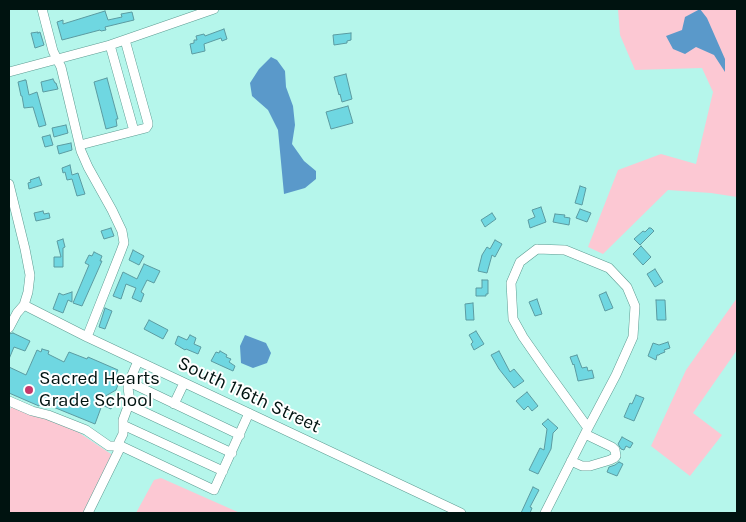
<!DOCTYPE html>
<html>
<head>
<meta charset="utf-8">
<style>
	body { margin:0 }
	#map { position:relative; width:746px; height:522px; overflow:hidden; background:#b5f6eb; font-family:Karla,sans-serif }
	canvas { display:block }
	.frame { position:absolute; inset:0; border:10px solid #001310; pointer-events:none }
</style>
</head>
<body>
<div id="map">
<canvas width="746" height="522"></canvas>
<div class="frame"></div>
</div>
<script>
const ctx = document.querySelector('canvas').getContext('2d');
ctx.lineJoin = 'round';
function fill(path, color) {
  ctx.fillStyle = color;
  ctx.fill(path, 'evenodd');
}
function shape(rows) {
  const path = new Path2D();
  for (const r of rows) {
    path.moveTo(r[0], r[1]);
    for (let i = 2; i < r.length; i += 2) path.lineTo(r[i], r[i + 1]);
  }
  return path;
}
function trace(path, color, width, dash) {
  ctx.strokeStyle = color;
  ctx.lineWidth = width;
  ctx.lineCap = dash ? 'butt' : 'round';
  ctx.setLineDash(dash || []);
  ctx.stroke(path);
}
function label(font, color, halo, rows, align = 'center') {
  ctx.font = font + ' Karla,sans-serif';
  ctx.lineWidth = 4;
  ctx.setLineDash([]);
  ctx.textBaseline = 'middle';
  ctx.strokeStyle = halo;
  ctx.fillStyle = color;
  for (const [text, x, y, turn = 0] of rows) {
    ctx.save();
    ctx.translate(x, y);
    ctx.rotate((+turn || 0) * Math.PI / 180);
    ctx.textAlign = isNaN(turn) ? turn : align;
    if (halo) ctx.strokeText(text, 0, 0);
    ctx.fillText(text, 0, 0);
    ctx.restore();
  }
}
fill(shape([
	[618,9,737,9,737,197,711,193,668,190,603,254,588,247,618,170,661,154,696,164,713,92,702,68,635,70,620,35],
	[737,298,737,350,693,413,722,435,690,476,651,446,686,370],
	[12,405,75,430,114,456,86,513,9,513,9,412],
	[161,478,240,513,136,513,154,480]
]), '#fcc8d3');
fill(shape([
	[700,9,707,18,725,59,725,72,714,55,696,47,685,54,673,49,666,36,682,30,685,17],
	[271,57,277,60,285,71,286,87,293,106,295,125,292,144,304,161,316,171,316,179,305,188,284,194,278,130,268,110,252,96,250,83,259,69],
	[245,335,266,343,271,353,267,363,253,368,241,363,240,346]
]), '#5a99ca');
const building = shape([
	[105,11,108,20,122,17,121,14,132,12,134,20,105,27,106,30,101,31,100,30,62,40,57,22,63,20,63,24,105,11],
	[224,29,227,39,222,41,221,38,204,44,205,51,192,54,190,44,194,43,194,40,197,40,196,36,204,34,205,36,224,29],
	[38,33,40,32,44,45,35,48,31,33,38,32,38,33],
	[351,33,351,40,347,41,347,43,334,45,333,35,351,33],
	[346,74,352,99,342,102,340,94,339,95,334,77,346,74],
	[107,78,118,119,116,119,117,126,106,129,94,82,107,78],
	[53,79,55,83,56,83,58,89,43,92,41,82,53,79],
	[25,80,26,80,29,95,37,92,46,125,39,127,33,107,24,108,22,96,21,96,18,82,25,80],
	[348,106,353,123,331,129,326,112,348,106],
	[66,125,68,133,54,137,52,128,66,125],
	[50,135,53,145,45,147,42,137,50,135],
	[71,143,72,150,59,154,57,146,71,143],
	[70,165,72,175,78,173,85,194,77,196,72,179,67,180,65,172,63,173,62,168,70,165],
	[39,177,42,185,29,189,28,183,31,182,30,180,39,177],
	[580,186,586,188,582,205,575,203,580,186],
	[541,207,546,222,530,228,528,220,535,217,532,210,541,207],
	[580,209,591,213,587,222,576,218,580,209],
	[43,211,44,214,49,213,50,218,36,221,34,213,43,211],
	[492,213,496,219,485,227,481,220,492,213],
	[555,214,565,215,564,217,570,218,569,225,553,222,555,214],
	[111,228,114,236,104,239,101,231,111,228],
	[649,228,651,228,654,231,640,245,634,239,643,231,645,232,649,228],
	[63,239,65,247,63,248,63,267,54,267,54,257,61,257,57,241,63,239],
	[495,240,502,244,495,257,492,255,487,273,478,271,482,255,487,247,490,249,495,240],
	[641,246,651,257,643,265,633,254,641,246],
	[133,250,144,256,139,265,129,260,133,250],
	[94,252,102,256,100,261,102,261,82,306,73,303,89,265,85,263,89,255,92,256,94,252],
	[144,264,160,271,154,283,147,280,141,292,144,294,141,302,132,298,136,288,126,284,121,299,113,296,123,272,137,279,144,264],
	[655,269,663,282,655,287,647,274,655,269],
	[482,280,488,280,488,294,486,294,486,296,476,296,476,288,482,288,482,280],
	[72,292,72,302,68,300,63,313,53,309,59,293,63,295,72,292],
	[606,292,613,308,605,311,599,295,606,292],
	[537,299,542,314,535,316,529,302,537,299],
	[656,300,665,300,666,320,657,320,656,300],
	[473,303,474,320,466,320,465,304,473,303],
	[105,308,112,311,105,329,99,327,105,308],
	[149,320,168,330,163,339,144,329,149,320],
	[476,331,484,344,474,350,471,344,473,342,469,335,476,331],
	[13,333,30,341,25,351,14,347,9,359,9,334,13,333],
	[190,335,196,338,194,344,201,347,198,354,186,349,185,350,175,344,178,336,187,340,190,335],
	[668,342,670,348,664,350,665,352,660,354,659,355,657,355,656,360,648,356,653,343,659,345,668,342],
	[42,349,49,351,48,354,64,362,69,352,87,359,88,357,118,370,116,374,119,382,116,390,102,398,113,403,111,409,102,405,95,424,41,402,39,406,9,393,9,367,26,375,37,350,41,352,42,349],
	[220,351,227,355,226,357,231,359,229,362,235,366,233,371,211,361,216,352,219,353,220,351],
	[499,351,510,372,514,369,524,381,514,388,499,369,491,355,499,351],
	[577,355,582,368,587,367,588,371,592,370,594,378,578,381,574,364,573,365,570,357,577,355],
	[527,392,538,406,532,411,528,406,524,410,516,401,527,392],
	[636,395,644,398,634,421,624,417,630,403,632,404,636,395],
	[548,419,558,428,553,433,551,449,538,474,529,470,540,448,544,450,547,429,542,424,548,419],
	[622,437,633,443,630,448,626,446,624,450,621,449,618,444,622,437],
	[619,462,623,464,617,476,607,472,609,467,615,465,619,462],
	[533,487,539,490,530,507,532,508,530,513,521,513,533,487]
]);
fill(building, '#6fd7e1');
trace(building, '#5b9ba1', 1);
const minor = shape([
	[42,9,53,51,61,67,81,151,88,167,112,210,122,231,124,243,121,251,87,337],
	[110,45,134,131],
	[9,72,110,45,214,9],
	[80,145,146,128,148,125,148,123,125,40],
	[9,184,25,249,30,275,28,292,24,305,17,313,9,328],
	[537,249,565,250,609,268,627,287,635,306,633,337,616,375,588,428,546,370,523,337,513,319,511,283,520,262,537,249],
	[24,305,87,337,461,513],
	[138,361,129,382,128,388,130,401,123,420,123,434,119,442,121,446,214,490,249,413],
	[129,382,240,435],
	[9,401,32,411,48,415,86,430,109,446,121,446,88,513],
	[174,404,184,383],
	[129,405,232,453],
	[123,425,223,471],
	[571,461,582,466,590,466,610,460,614,458,616,456,615,450,612,447,585,434],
	[545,513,588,428]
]);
trace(minor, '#5d9c92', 10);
trace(minor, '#fff', 9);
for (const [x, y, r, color] of [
	[29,390,5,"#c63a6c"]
]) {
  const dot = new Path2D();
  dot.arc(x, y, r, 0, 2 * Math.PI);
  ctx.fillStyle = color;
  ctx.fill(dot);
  trace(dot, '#fff', 2);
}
label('19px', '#001310', '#fff', [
	["Sacred Hearts",39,379],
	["Grade School",39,401]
], 'left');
label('19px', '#001310', '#fff', [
	["South 116th Street",249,395,25]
]);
</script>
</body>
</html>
